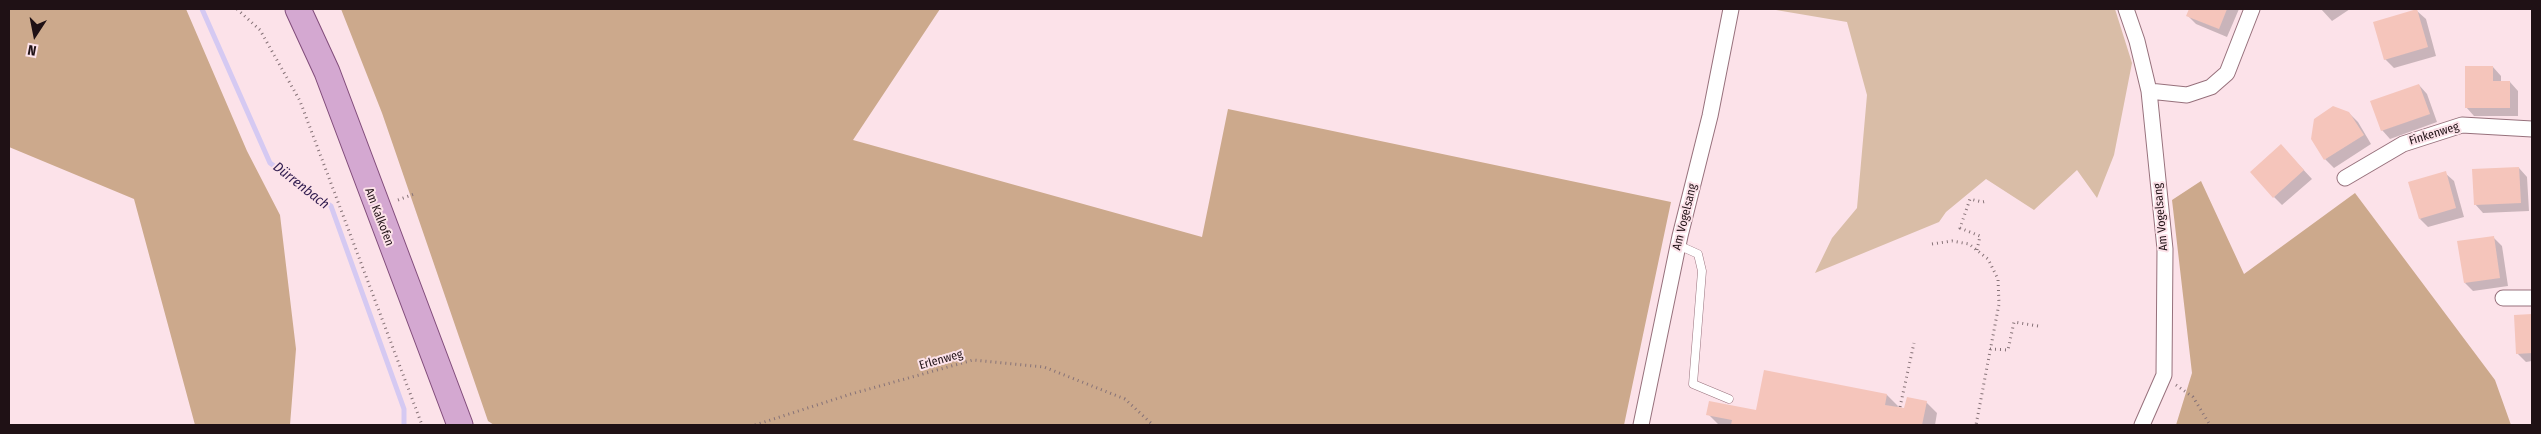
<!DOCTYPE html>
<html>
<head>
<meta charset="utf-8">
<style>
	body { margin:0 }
	#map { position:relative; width:2541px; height:434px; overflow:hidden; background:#fce2e9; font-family:"Fira Sans Condensed",sans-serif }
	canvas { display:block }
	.frame { position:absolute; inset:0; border:10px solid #1f1115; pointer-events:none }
	.north { position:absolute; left:10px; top:10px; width:50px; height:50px; -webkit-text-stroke:4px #fce2e9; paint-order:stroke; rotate:191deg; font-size:14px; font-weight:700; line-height:20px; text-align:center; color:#1f1115 }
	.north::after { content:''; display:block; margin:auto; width:18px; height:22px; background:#1f1115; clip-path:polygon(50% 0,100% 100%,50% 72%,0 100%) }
</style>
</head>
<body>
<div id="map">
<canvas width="2541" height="434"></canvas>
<div class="frame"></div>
<div class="north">N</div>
</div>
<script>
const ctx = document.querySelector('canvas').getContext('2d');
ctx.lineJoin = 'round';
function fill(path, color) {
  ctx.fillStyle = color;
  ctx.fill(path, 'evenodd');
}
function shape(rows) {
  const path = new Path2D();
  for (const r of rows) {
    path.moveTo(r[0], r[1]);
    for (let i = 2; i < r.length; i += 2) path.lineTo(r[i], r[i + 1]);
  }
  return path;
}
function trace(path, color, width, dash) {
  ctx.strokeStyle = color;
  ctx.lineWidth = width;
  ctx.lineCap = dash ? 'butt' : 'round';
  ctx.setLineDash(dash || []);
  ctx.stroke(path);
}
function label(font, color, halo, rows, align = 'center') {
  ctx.font = font + ' "Fira Sans Condensed",sans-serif';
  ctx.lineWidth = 4;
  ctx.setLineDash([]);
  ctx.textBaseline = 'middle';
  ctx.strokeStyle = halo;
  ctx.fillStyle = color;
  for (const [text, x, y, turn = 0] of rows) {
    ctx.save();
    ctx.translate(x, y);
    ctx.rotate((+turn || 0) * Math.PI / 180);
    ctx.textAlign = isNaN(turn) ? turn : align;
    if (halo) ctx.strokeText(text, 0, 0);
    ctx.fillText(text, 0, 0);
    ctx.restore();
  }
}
fill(shape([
	[1770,9,2115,9,2132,63,2114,155,2097,198,2077,170,2034,210,1986,179,1946,212,1939,222,1815,273,1832,238,1857,208,1867,95,1847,22]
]), '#d9bda7');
fill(shape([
	[9,9,186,9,247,151,280,215,296,349,290,425,195,425,134,199,9,147],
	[341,9,940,9,853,140,1202,237,1228,109,1671,202,1624,425,494,425,488,421,382,113],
	[2201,181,2244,274,2355,193,2495,380,2511,425,2176,425,2192,373,2172,200]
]), '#cca98c');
fill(shape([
	[2191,9,2239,9,2227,37,2196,24,2188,16],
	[2321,9,2350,9,2332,21],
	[2417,11,2426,19,2436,56,2394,68,2385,59],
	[2493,67,2501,76,2501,82,2510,82,2518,91,2518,116,2474,116,2466,107],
	[2419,85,2427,94,2437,122,2390,139,2382,130],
	[2349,113,2358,122,2371,144,2334,168,2325,159],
	[2289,154,2312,179,2282,205,2274,197],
	[2519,168,2527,177,2529,211,2483,213,2475,204],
	[2445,173,2454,181,2464,217,2428,227,2420,219],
	[2493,237,2502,246,2508,286,2473,291,2465,283],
	[2532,315,2532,361,2526,362,2517,353,2515,316],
	[1765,371,1887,395,1898,406,1897,408,1905,410,1926,402,1937,413,1935,425,1719,425,1708,414,1757,411]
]), '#0003');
trace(shape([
	[202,9,270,163,331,206,404,409,404,425]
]), '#d5c9f2', 5);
fill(shape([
	[2189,9,2227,9,2219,29,2186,16],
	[2417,9,2428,47,2384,60,2373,22],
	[2465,66,2493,66,2493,81,2510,81,2510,108,2465,108],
	[2419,84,2430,114,2381,131,2370,101],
	[2333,106,2349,112,2364,135,2324,160,2311,139,2314,119],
	[2281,144,2304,170,2273,198,2250,172],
	[2519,167,2521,203,2474,205,2472,169],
	[2446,171,2456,208,2419,219,2408,182],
	[2494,236,2500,278,2464,283,2457,241],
	[2532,314,2532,353,2516,354,2514,315],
	[1764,370,1887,394,1885,405,1904,408,1907,397,1927,401,1922,425,1731,425,1732,420,1706,415,1709,401,1756,410]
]), '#f5c5bb');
const lane = shape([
	[1678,245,1698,254,1702,271,1693,384,1729,399]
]);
const street = shape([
	[2126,9,2137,41,2149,91,2165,249,2164,375,2142,425],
	[2149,91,2187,95,2211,87,2227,73,2252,9],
	[2345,178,2403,144,2462,125,2532,129],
	[2503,298,2532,298],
	[1641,425,1680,236,1710,116,1731,9]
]);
const primary = shape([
	[298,9,327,72,460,425]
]);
trace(lane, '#97717c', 9);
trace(street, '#97717c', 17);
trace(primary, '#824d7b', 27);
trace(shape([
	[237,9,260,30,300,101,422,425],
	[398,200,414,194],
	[1932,244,1952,241,1969,244,1988,259,1998,279,1999,304,1976,425],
	[1977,250,1980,236,1960,228,1970,199,1982,202,1988,201],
	[1990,349,2008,350,2014,322,2038,326],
	[2176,385,2193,397,2210,425],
	[1900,407,1914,343],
	[755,425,851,394,973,360,1044,367,1125,399,1153,425]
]), '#867277', 3, [1, 4]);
trace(lane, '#fff', 8);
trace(street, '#fff', 15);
trace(primary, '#d4a8d1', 25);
label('12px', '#1f1115', '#fce2e9', [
	["Finkenweg",2434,134,-17],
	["Am Kalkofen",379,217,69],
	["Am Vogelsang",1685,217,-76],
	["Am Vogelsang",2161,217,-95],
	["Erlenweg",941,360,-16]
]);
label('italic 14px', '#342052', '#fce2e9', [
	["Dürrenbach",301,186,38]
]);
</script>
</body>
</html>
